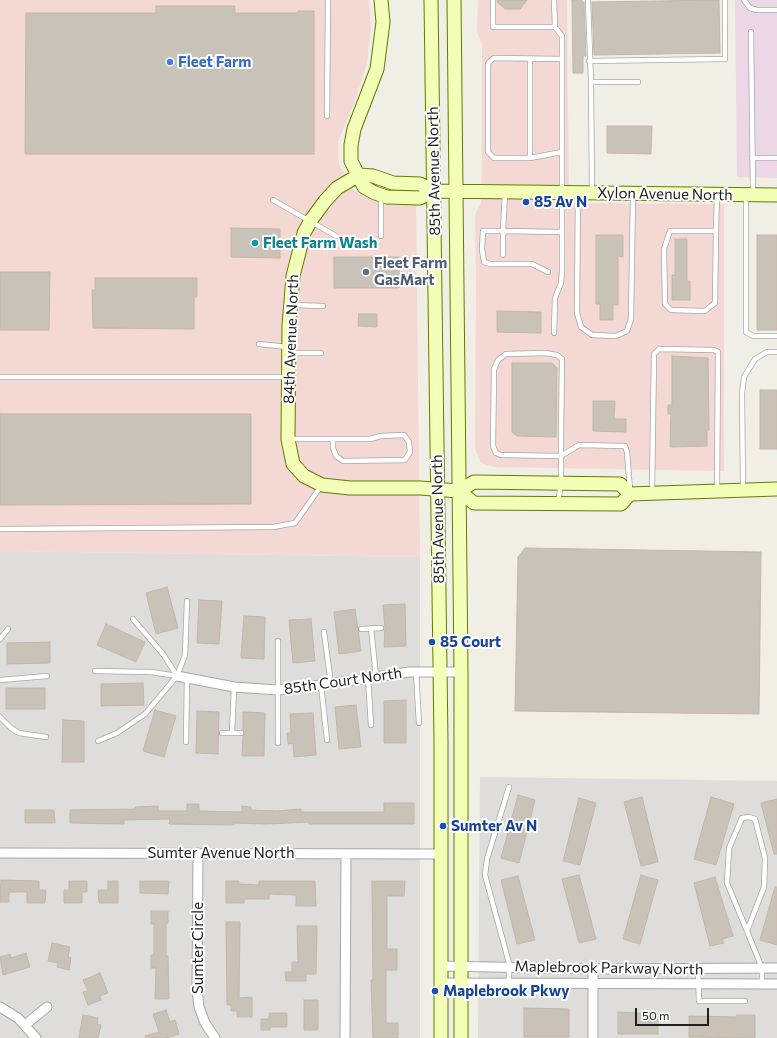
<!DOCTYPE html>
<html>
<head>
<meta charset="utf-8">
<style>
	body { margin:0 }
	#map { position:relative; width:777px; height:1038px; overflow:hidden; background:#f1eee5; font-family:Commissioner,sans-serif }
	canvas { display:block }
	.scale { position:absolute; left:635px; top:1008px; width:74px; height:18px; box-sizing:border-box; border:2px solid #202020; border-top:0; padding-left:5px; font-size:12px; line-height:14px; white-space:nowrap; color:#202020; -webkit-text-stroke:3px #fff; paint-order:stroke }
</style>
</head>
<body>
<div id="map">
<canvas width="777" height="1038"></canvas>
<div class="scale">50 m</div>
</div>
<script>
const ctx = document.querySelector('canvas').getContext('2d');
ctx.lineJoin = 'round';
function fill(path, color) {
  ctx.fillStyle = color;
  ctx.fill(path, 'evenodd');
}
function shape(rows) {
  const path = new Path2D();
  for (const r of rows) {
    path.moveTo(r[0], r[1]);
    for (let i = 2; i < r.length; i += 2) path.lineTo(r[i], r[i + 1]);
  }
  return path;
}
function trace(path, color, width, dash) {
  ctx.strokeStyle = color;
  ctx.lineWidth = width;
  ctx.lineCap = dash ? 'butt' : 'round';
  ctx.setLineDash(dash || []);
  ctx.stroke(path);
}
function label(font, color, halo, rows, align = 'center') {
  ctx.font = font + ' Commissioner,sans-serif';
  ctx.lineWidth = 4;
  ctx.setLineDash([]);
  ctx.textBaseline = 'middle';
  ctx.strokeStyle = halo;
  ctx.fillStyle = color;
  for (const [text, x, y, turn = 0] of rows) {
    ctx.save();
    ctx.translate(x, y);
    ctx.rotate((+turn || 0) * Math.PI / 180);
    ctx.textAlign = isNaN(turn) ? turn : align;
    if (halo) ctx.strokeText(text, 0, 0);
    ctx.fillText(text, 0, 0);
    ctx.restore();
  }
}
fill(shape([
	[0,551,420,557,420,1038,0,1038],
	[480,777,777,781,777,1038,478,1038]
]), '#dedddc');
fill(shape([
	[0,0,369,0,371,26,367,63,356,98,338,142,339,164,354,191,371,200,393,205,416,205,420,557,0,551],
	[478,0,567,0,569,203,724,204,724,471,494,467,481,463,475,449,476,283,475,215,481,203,482,162,482,45,477,31]
]), '#f3d8d3');
fill(shape([
	[735,0,777,0,777,178,737,177]
]), '#ebd7e5');
const building = shape([
	[497,0,527,0,520,9,505,9,497,2,497,0],
	[572,0,582,0,582,2,584,2,586,56,583,56,583,73,573,73,572,0],
	[719,0,720,53,594,55,592,2,719,0],
	[156,6,235,6,235,13,296,13,298,11,314,11,314,154,25,154,26,13,156,13,156,6],
	[607,126,652,126,651,154,607,153,607,126],
	[231,228,280,229,280,258,231,257,231,228],
	[596,235,623,235,623,257,618,256,618,305,613,305,613,320,600,320,600,304,596,304,596,235],
	[757,235,777,235,777,330,757,330,757,235],
	[675,239,687,239,687,281,690,281,690,300,672,300,672,275,675,275,675,239],
	[334,257,399,257,399,288,334,288,334,257],
	[0,272,50,272,49,330,0,330,0,272],
	[95,278,197,278,197,297,194,297,194,329,93,328,92,290,95,290,95,278],
	[497,311,541,312,541,333,497,332,497,311],
	[359,314,377,314,377,327,358,326,359,314],
	[672,356,708,358,709,430,707,430,707,446,670,447,671,414,668,414,668,405,672,405,672,356],
	[512,363,552,363,557,368,556,437,517,436,512,432,512,363],
	[760,390,777,390,777,449,760,449,760,390],
	[593,401,615,401,614,419,626,419,626,432,593,431,593,401],
	[0,414,251,414,251,504,0,505,0,414],
	[525,548,761,552,759,714,515,711,518,557,525,548],
	[167,587,178,628,156,634,146,593,167,587],
	[199,600,222,601,219,644,197,643,199,600],
	[405,604,406,646,384,647,385,628,383,605,405,604],
	[355,609,361,651,339,654,334,612,355,609],
	[244,616,265,617,264,659,241,658,244,616],
	[311,619,315,661,293,663,289,620,311,619],
	[106,624,145,642,136,662,97,645,106,624],
	[50,642,50,663,7,664,7,643,50,642],
	[143,683,144,705,101,706,101,684,143,683],
	[6,688,45,688,45,709,6,709,6,688],
	[406,700,406,743,384,743,384,701,406,700],
	[356,705,361,747,339,749,335,707,356,705],
	[155,710,176,716,164,757,143,751,155,710],
	[197,711,219,712,218,754,196,753,197,711],
	[243,712,265,713,264,756,242,756,243,736,245,733,243,730,243,712],
	[313,713,316,755,294,757,293,743,288,744,287,733,291,733,290,714,313,713],
	[63,720,84,721,84,762,62,762,63,720],
	[518,795,535,800,519,863,501,858,518,795],
	[642,797,658,862,641,866,624,802,642,797],
	[711,797,734,804,716,865,694,859,711,797],
	[579,798,596,803,580,865,563,861,579,798],
	[777,799,777,854,774,854,761,803,777,799],
	[384,803,414,803,414,824,309,824,309,822,267,824,234,823,234,825,169,824,170,819,124,820,124,824,70,823,70,810,135,809,135,807,158,806,158,811,187,811,187,804,199,804,199,811,242,812,242,806,251,807,251,810,276,811,301,809,301,812,384,812,384,803],
	[25,810,54,810,55,823,25,823,25,810],
	[579,875,596,939,579,943,562,879,579,875],
	[641,875,658,880,640,944,623,939,641,875],
	[518,876,535,940,517,944,501,880,518,876],
	[715,877,733,936,722,939,724,943,710,946,694,883,715,877],
	[1,880,39,881,39,890,46,890,45,903,27,903,27,892,9,892,9,902,0,902,1,880],
	[69,881,87,881,87,892,82,892,82,903,64,903,64,890,69,890,69,881],
	[108,881,118,881,118,903,99,903,98,890,108,890,108,881],
	[140,881,169,881,168,894,140,893,140,881],
	[226,881,239,881,239,884,259,885,259,881,315,881,316,906,296,906,296,895,269,894,269,899,244,899,244,903,226,903,226,881],
	[372,881,405,881,404,896,387,896,387,949,397,949,397,970,386,970,386,1023,398,1023,398,1038,373,1038,371,980,373,980,372,881],
	[775,887,777,887,777,945,760,940,775,887],
	[151,911,168,911,168,923,166,923,166,956,168,956,169,999,155,999,156,968,151,968,151,955,154,955,154,924,151,924,151,911],
	[226,922,240,922,239,998,252,997,252,1017,237,1017,237,1011,231,1011,231,1005,227,1005,226,922],
	[297,926,317,926,316,974,306,974,306,981,286,981,285,972,292,972,292,962,298,962,297,926],
	[52,943,70,947,68,957,71,958,69,970,57,967,58,963,48,961,52,943],
	[26,953,30,967,3,975,0,957,10,954,11,958,26,953],
	[100,973,108,993,100,996,101,1000,88,1005,83,992,88,991,83,980,100,973],
	[304,1000,318,1000,318,1030,304,1030,304,1000],
	[524,1008,569,1009,569,1037,524,1037,524,1008],
	[166,1010,170,1022,175,1020,179,1034,166,1038,145,1038,145,1036,159,1032,153,1014,166,1010],
	[618,1012,658,1014,658,1034,618,1034,618,1012],
	[269,1013,287,1013,287,1027,270,1027,270,1030,261,1030,261,1019,269,1019,269,1013],
	[83,1015,98,1018,97,1024,101,1025,98,1038,79,1038,83,1015],
	[737,1015,755,1015,755,1038,689,1037,689,1016,737,1017,737,1015]
]);
fill(building, '#c9c2b8');
trace(building, '#c4b7a6', 1);
const lane = shape([
	[493,0,493,27,555,27],
	[554,0,555,27,562,36,562,272,561,283,555,298,554,333],
	[588,0,591,82],
	[744,0,750,8,757,10,777,10],
	[751,32,753,194],
	[562,59,494,58,491,60,488,64,488,152,494,158,530,158,562,152],
	[589,61,725,59,725,0],
	[327,116,328,0],
	[530,158,530,59],
	[752,158,777,158],
	[505,192,503,231,562,232],
	[592,192,591,82,638,82],
	[578,193,577,313,581,327,592,335,616,336,627,331,631,319,633,195],
	[746,196,746,332,753,336,777,336],
	[381,197,381,236],
	[273,200,336,236],
	[716,231,670,231,664,249,665,304,671,310,705,311,715,303,716,231,717,195],
	[503,255,503,231,483,231,482,249,484,262,490,264,532,264,548,272],
	[292,305,323,306],
	[259,344,287,347],
	[291,353,321,353],
	[0,377,287,377],
	[289,439,370,439,381,436,404,435,409,442,410,452,405,460,343,461,336,456,333,448,333,439],
	[743,489,742,394,744,377,755,359,767,352,777,352],
	[652,491,654,354,659,349,714,350,718,352,717,489],
	[558,503,561,483,561,437,562,359,557,355,545,353,506,354,498,360,494,369,493,446,496,453,501,455,561,456,579,445,625,446,627,452,630,490],
	[0,529,273,527,295,523,321,486],
	[133,619,163,654,177,676],
	[371,628,376,677],
	[361,629,381,628],
	[324,632,331,684],
	[0,639,8,629],
	[95,671,151,672,177,676],
	[416,671,419,723],
	[368,678,371,725],
	[0,680,47,676],
	[321,685,327,740],
	[0,717,11,728,19,733,46,737],
	[222,733,241,733],
	[232,733,234,687],
	[98,741,117,733,145,714,177,676,185,655,187,601],
	[186,742,187,678],
	[278,743,278,641],
	[509,787,487,859,485,875,509,963,509,983],
	[747,931,727,883,729,848,742,818,749,817,755,819,765,858,764,887,747,931,762,968,762,984],
	[698,969,699,1001,745,1001]
]);
const street = shape([
	[177,676,234,687,278,690,321,685,409,672,461,672],
	[0,853,441,854],
	[198,853,197,990,199,1007,205,1023,215,1038],
	[440,966,593,969,777,968],
	[593,969,593,1038],
	[440,983,777,984],
	[0,1007,18,1018,36,1038],
	[25,1025,47,1007],
	[345,1038,346,854]
]);
const secondary = shape([
	[381,0,383,22,377,69,354,129,351,145,351,161,364,187,375,193,387,197,420,198,434,191,777,195],
	[431,0,441,741,441,1038],
	[454,0,461,672,461,1038],
	[359,175,337,188,325,201,311,220,304,233,293,276,289,326,288,439,293,464,304,476,322,485,350,488,420,488,459,491,474,482,620,484,630,494],
	[359,175,373,176,393,183,420,184,434,191],
	[459,491,474,503,621,504,630,494,777,489]
]);
trace(lane, '#a7a7a7', 6);
trace(street, '#a7a7a7', 11);
trace(secondary, '#617d00', 15);
trace(lane, '#fff', 4.5);
trace(street, '#fff', 9);
trace(secondary, '#f3ffb6', 13);
for (const [x, y, r, color] of [
	[170,62,4,"#3f7fe0"],
	[526,202,4,"#1a4fb4"],
	[255,243,4,"#0f9aa8"],
	[366,272,4,"#5c6f8a"],
	[432,642,4,"#1a4fb4"],
	[443,826,4,"#1a4fb4"],
	[435,991,4,"#1a4fb4"]
]) {
  const dot = new Path2D();
  dot.arc(x, y, r, 0, 2 * Math.PI);
  ctx.fillStyle = color;
  ctx.fill(dot);
  trace(dot, '#fff', 1.5);
}
label('bold 15px', '#366cbe', '#fff', [
	["Fleet Farm",178,62]
], 'left');
label('15px', '#202020', '#fff', [
	["85th Avenue North",434,171,-91],
	["Xylon Avenue North",665,194,1],
	["84th Avenue North",291,339,-88],
	["85th Avenue North",438,519,-91],
	["85th Court North",343,681,-8],
	["Sumter Avenue North",221,853],
	["Sumter Circle",198,948,-90],
	["Maplebrook Parkway North",609,968,1]
]);
label('bold 15px', '#164399', '#fff', [
	["85 Av N",534,202],
	["85 Court",440,642],
	["Sumter Av N",451,826],
	["Maplebrook Pkwy",443,991]
], 'left');
label('bold 15px', '#0d838f', '#fff', [
	["Fleet Farm Wash",263,243]
], 'left');
label('bold 15px', '#4e5e75', '#fff', [
	["Fleet Farm",374,263],
	["GasMart",374,280]
], 'left');
</script>
</body>
</html>
